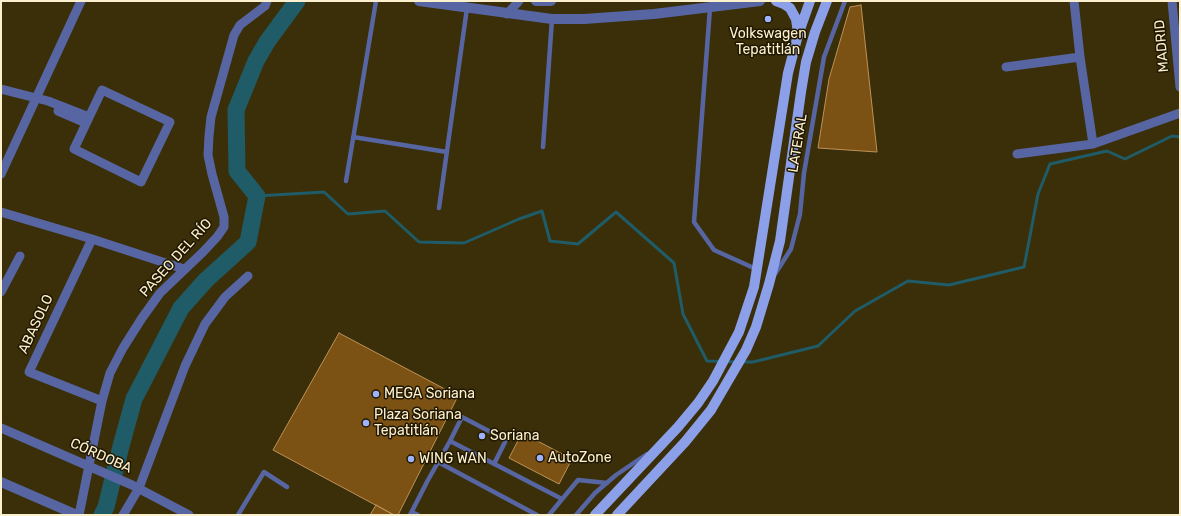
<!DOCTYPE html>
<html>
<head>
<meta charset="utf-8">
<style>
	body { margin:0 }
	#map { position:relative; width:1181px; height:516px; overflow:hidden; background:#3a2f09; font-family:Rubik,sans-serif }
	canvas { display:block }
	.frame { position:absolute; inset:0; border:2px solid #fcf1cf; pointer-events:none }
</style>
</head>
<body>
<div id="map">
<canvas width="1181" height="516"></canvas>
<div class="frame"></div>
</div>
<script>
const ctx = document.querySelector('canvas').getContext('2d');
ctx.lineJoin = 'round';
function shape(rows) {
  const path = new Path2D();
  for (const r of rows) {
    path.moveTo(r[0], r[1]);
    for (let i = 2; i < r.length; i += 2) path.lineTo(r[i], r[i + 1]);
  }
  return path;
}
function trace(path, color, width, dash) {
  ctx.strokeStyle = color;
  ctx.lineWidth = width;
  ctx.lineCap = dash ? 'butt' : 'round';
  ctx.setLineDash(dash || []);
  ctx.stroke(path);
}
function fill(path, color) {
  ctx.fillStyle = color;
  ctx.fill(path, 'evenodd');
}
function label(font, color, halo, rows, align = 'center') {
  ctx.font = font + ' Rubik,sans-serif';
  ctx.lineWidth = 3;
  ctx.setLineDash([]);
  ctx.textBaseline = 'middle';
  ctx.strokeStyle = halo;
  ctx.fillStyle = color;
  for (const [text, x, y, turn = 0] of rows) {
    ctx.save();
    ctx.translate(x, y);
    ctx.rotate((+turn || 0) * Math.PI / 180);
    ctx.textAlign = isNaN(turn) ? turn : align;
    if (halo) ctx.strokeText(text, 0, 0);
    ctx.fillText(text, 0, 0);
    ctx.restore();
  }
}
trace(shape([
	[257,196,324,192,348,214,385,211,419,242,464,243,519,219,542,211,550,241,578,244,616,212,674,263,683,314,707,361,736,362],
	[741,362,753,362,818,346,855,311,908,281,949,285,1024,267,1038,194,1050,164,1107,151,1125,159,1172,136,1180,137]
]), '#1f5c67', 3);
trace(shape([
	[102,515,106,507,121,446,134,399,181,308,206,280,248,242,257,196,237,171,236,110,256,61,267,42,297,1]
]), '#1f5c67', 17);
const building = shape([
	[861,5,877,152,818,148,829,79,850,7,861,5],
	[339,333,458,396,398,515,394,515,273,450,339,333],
	[522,433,572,459,559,484,509,458,522,433],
	[376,505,394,515,370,515,376,505]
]);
fill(building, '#7b5214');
trace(building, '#be9158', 1);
trace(shape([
	[710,8,694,222,714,250,756,269],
	[353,137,447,152],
	[543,147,552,19],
	[346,181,376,1],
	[439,208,467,8],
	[775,274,791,249,800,214,804,173,824,57,845,1],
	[450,441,562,499],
	[438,462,537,515],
	[412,512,418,515],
	[238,515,264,472,287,487],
	[410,515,428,480,450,441,462,417,506,440,494,464],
	[549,515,578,480,607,483],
	[576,515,595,493,616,475,647,454]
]), '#5766a3', 4.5);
trace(shape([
	[1074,1,1080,57,1093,144],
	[1172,1,1180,87],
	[507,14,519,1],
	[1006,67,1080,57],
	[1,89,48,101,89,117],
	[102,90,170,122,141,182,74,149,102,90],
	[58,111,86,123],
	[1017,154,1093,144,1180,113],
	[1,174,81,1],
	[1,212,92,239,184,269],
	[92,239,29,372,102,401],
	[1,292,20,256],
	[1,428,132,485,189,515],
	[79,515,102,401,110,373,123,348,142,318,160,293,203,252,217,237,224,227,224,217,212,174,208,155,209,136,211,117,234,35,240,25,265,6,267,1],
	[123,515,139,488,185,366,205,324,225,297,248,276]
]), '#5766a3', 9);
trace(shape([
	[419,1,552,19,584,19,654,14,760,1],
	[536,1,551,1],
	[1,482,77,515]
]), '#5766a3', 10);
trace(shape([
	[776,1,784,4,790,8,796,19,798,33],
	[595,515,678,427,698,403,713,381,739,332,754,287,788,73,798,35,810,1],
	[617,515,685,442,711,410,746,350,756,327,769,284,780,241,801,92,806,62,815,32,827,1]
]), '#8ca0ea', 10);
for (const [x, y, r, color] of [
	[768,19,4,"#9fb3fd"],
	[376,394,4,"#9fb3fd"],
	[366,423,4,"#9fb3fd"],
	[482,436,4,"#9fb3fd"],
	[540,458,4,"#9fb3fd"],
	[411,459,4,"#9fb3fd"]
]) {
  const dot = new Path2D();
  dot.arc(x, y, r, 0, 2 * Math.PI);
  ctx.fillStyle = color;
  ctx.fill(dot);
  trace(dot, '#201700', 1.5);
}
label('14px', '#fcf1cf', '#201700', [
	["Volkswagen",768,34,"center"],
	["Tepatitlán",768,50,"center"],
	["MEGA Soriana",384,394],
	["Plaza Soriana",374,415],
	["Tepatitlán",374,431],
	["Soriana",490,436],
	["AutoZone",548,458],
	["WING WAN",419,459]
], 'left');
label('14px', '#fcf1cf', '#201700', [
	["MADRID",1162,46,-95],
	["LATERAL",798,143,-81],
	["PASEO DEL RÍO",176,258,-48],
	["ABASOLO",36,324,-65],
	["CÓRDOBA",101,456,24]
]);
</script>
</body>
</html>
